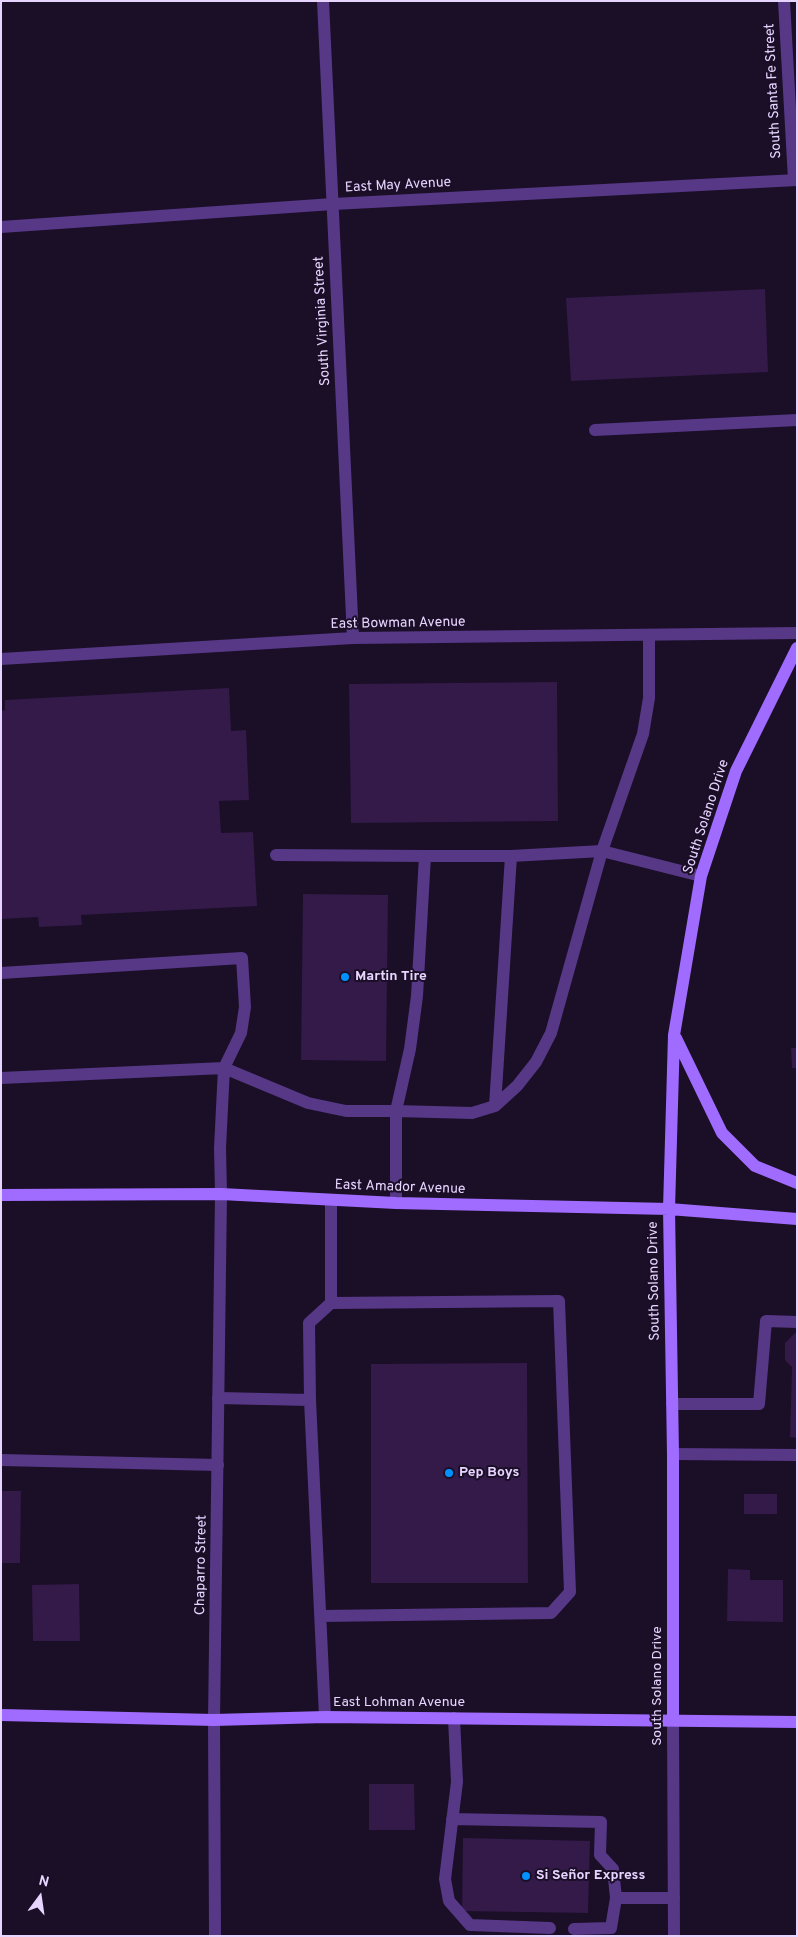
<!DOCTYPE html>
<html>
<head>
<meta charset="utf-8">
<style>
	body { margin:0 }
	#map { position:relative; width:798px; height:1937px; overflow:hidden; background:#1b0e27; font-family:Overpass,sans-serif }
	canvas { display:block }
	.frame { position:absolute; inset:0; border:2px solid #e7d4ff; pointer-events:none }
	.north { position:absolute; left:15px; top:1872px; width:50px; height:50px; -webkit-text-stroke:4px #1b0e27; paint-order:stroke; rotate:14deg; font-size:14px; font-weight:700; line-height:20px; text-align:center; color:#e7d4ff }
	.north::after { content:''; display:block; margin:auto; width:18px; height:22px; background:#e7d4ff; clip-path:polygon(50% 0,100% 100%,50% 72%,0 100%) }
</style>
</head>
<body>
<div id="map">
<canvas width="798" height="1937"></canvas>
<div class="frame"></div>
<div class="north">N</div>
</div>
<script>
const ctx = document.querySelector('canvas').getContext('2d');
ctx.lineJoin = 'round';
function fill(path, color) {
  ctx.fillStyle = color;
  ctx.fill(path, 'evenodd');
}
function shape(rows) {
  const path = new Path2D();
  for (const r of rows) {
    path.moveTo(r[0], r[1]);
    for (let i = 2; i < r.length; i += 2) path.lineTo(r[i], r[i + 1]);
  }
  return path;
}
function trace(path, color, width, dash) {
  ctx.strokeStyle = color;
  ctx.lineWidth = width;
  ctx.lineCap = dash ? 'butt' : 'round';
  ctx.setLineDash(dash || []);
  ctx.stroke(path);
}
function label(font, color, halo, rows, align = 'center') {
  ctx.font = font + ' Overpass,sans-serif';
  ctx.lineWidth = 4;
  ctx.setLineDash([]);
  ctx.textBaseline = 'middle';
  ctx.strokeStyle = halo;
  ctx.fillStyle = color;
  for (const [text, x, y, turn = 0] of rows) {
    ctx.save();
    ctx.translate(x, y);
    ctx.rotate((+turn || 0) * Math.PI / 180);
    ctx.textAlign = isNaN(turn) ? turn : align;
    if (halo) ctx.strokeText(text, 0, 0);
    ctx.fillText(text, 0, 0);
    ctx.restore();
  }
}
fill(shape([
	[765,289,768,372,571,381,566,298],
	[557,682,558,821,351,823,349,684],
	[229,688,231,731,246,730,249,800,219,801,221,833,253,832,257,906,81,915,82,925,39,927,38,917,1,919,1,711,5,710,5,700],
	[303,894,388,895,386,1061,301,1060],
	[791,1048,797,1048,797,1068,792,1068],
	[795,1333,797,1333,797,1438,790,1437,792,1367,785,1360,785,1343],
	[527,1363,528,1583,371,1583,371,1364],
	[1,1491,21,1491,20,1563,1,1563],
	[744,1494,777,1494,777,1514,744,1514],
	[728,1569,750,1570,750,1580,783,1580,783,1622,727,1621],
	[79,1584,80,1641,33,1641,32,1585],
	[369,1784,414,1784,415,1830,369,1830],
	[463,1838,590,1841,588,1913,462,1911]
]), '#331a48');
trace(shape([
	[595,430,797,420],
	[649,635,649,698,643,734,602,851,701,876],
	[276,855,425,856],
	[1,973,242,958,245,1007,241,1033,224,1068,308,1103,346,1111,396,1111,396,1203],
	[1,1078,224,1068,220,1148,221,1194],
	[495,1106,511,856,425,856,417,996,410,1049,396,1111,472,1113,495,1106,517,1086,536,1062,551,1033,602,851,511,856],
	[218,1398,310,1400],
	[672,1404,759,1404,766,1321,797,1322],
	[673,1454,797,1455],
	[1,1460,218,1465],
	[321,1616,551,1613,570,1592,559,1301,331,1303],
	[325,1717,310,1400,309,1323,331,1303,331,1201],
	[454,1718,457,1782,445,1879,449,1901,470,1925,550,1928],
	[452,1819,601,1822,600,1855,613,1869,616,1898,611,1928,574,1929],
	[616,1898,674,1898]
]), '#563887', 12);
trace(shape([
	[323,1,353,638],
	[784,1,794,180],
	[1,227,333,204,797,180],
	[1,659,353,638,797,633],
	[215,1936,214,1720,221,1194]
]), '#563887', 12);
trace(shape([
	[673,1720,674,1936]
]), '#563887', 12);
trace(shape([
	[676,1038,722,1133,755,1166,797,1183],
	[1,1195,221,1194,396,1203,669,1209,797,1219],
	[1,1715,214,1720,325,1717,797,1722],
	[673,1720,673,1454,669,1209,674,1035,701,876,736,771,797,648]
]), '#a06bff', 12);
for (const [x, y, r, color] of [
	[345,977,5,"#0090ff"],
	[449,1473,5,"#0090ff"],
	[526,1876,5,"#0090ff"]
]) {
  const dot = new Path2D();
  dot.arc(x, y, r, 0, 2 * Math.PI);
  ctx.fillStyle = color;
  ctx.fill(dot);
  trace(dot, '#1b0e27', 2);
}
label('14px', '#e7d4ff', '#1b0e27', [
	["South Santa Fe Street",774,91,-93],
	["East May Avenue",398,186,-3],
	["South Virginia Street",323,321,-93],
	["East Bowman Avenue",398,624,-1],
	["South Solano Drive",707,817,-72],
	["East Amador Avenue",400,1188,2],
	["South Solano Drive",655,1281,-91],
	["Chaparro Street",202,1565,-89],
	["South Solano Drive",658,1686,-90],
	["East Lohman Avenue",399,1703]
]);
label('bold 14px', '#e7d4ff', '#1b0e27', [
	["Martin Tire",355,977],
	["Pep Boys",459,1473],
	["Si Señor Express",536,1876]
], 'left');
</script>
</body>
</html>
